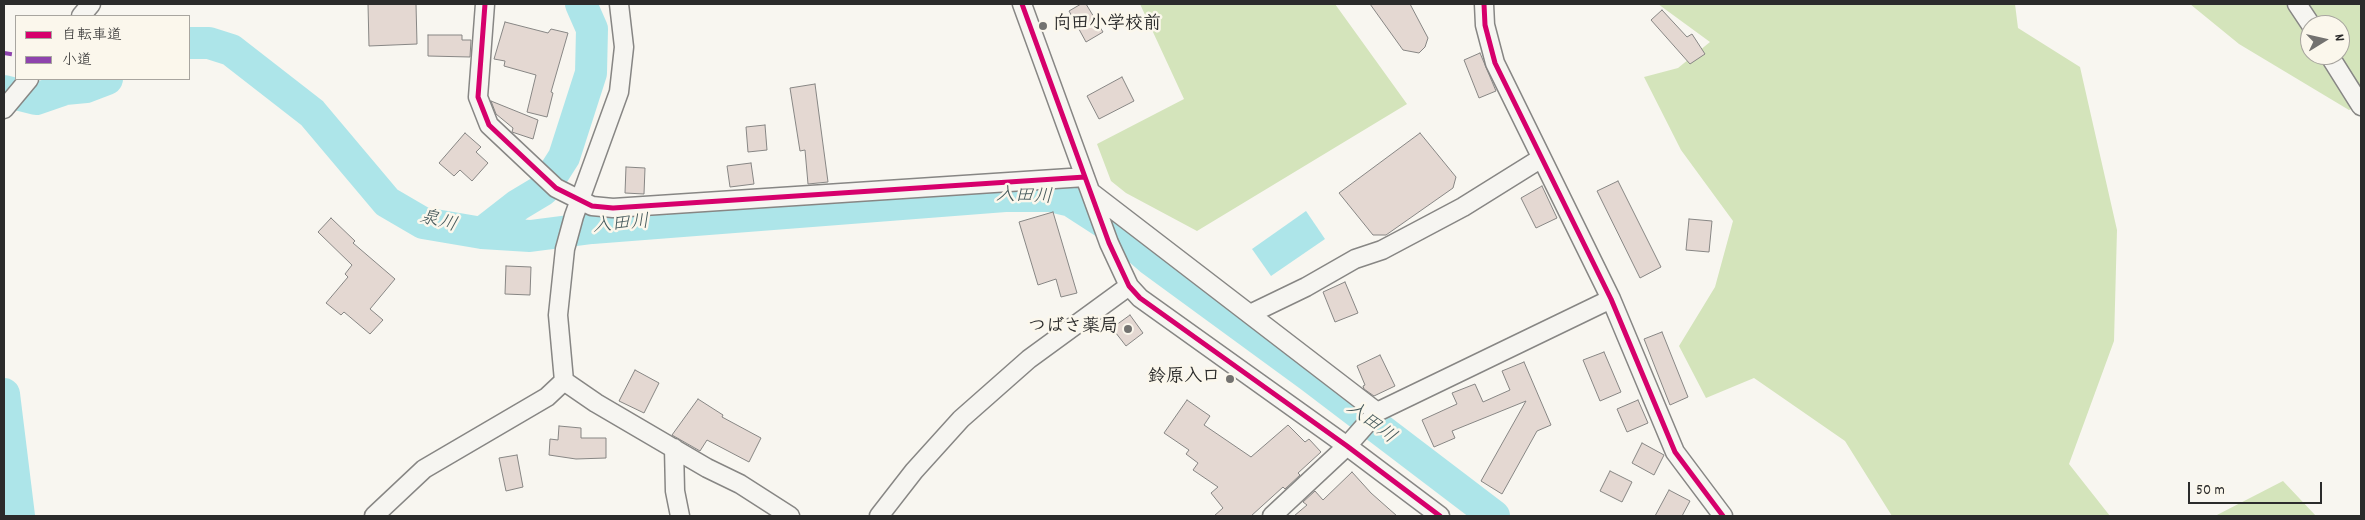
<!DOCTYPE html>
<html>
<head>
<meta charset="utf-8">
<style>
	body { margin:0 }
	#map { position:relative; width:2365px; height:520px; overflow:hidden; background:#f8f6f0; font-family:Dekko,"Klee One",sans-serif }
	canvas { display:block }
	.frame { position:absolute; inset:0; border:5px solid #2b2b2b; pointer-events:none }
	.legend { position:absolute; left:15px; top:15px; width:175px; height:65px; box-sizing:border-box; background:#fbf7ec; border:1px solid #a8a59f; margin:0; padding:6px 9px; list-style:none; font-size:15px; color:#2b2b2b }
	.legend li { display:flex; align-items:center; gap:10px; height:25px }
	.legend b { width:25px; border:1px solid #a8a59f }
	.north { position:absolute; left:2300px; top:15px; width:50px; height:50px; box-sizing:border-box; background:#fbf7ec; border:1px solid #a8a59f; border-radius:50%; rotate:81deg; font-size:14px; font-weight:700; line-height:20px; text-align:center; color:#2b2b2b }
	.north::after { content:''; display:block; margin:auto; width:18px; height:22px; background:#737270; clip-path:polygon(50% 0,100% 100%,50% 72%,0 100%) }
	.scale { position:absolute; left:2188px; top:482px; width:134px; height:22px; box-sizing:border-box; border:2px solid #2b2b2b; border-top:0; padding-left:6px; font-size:15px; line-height:18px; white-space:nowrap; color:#2b2b2b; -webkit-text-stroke:4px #fbf7ec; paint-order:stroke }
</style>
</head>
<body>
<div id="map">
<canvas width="2365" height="520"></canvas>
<div class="frame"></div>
<ul class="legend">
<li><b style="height:6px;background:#d6006c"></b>自転車道</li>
<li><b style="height:6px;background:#8e44ad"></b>小道</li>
</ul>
<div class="north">N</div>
<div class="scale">50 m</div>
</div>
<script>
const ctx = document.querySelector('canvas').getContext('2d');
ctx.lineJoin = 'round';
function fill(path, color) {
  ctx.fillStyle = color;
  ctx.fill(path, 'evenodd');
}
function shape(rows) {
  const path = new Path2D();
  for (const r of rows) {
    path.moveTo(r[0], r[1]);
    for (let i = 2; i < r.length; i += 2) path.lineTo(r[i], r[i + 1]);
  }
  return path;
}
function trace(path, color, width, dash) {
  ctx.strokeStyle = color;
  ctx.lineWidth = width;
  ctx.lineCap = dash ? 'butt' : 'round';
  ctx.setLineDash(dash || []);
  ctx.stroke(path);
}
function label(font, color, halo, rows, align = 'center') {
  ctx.font = font + ' Dekko,"Klee One",sans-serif';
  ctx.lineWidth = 5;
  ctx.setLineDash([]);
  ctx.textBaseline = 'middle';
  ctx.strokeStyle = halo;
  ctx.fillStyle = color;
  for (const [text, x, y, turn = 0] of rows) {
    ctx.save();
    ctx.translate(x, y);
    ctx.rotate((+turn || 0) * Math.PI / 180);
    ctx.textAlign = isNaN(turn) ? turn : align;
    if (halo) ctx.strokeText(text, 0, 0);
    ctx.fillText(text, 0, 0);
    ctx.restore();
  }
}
fill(shape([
	[1140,4,1335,4,1407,104,1197,231,1126,193,1111,181,1097,144,1184,99],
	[1658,4,2015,4,2018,28,2080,67,2117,230,2114,341,2069,464,2110,516,1892,516,1845,441,1754,378,1706,398,1679,346,1715,287,1733,221,1681,150,1644,77,1678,68,1710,42],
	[2190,4,2361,4,2361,105,2349,110,2239,44],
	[2310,25,2340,25,2340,55,2310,55],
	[2283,481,2316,516,2215,516]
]), '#d4e4bb');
fill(shape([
	[1306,211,1325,239,1271,276,1252,249]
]), '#ade5e9');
trace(shape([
	[189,43,209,43,231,50,312,113,387,202,423,223,482,233,530,236,592,228,1005,196,1050,196,1071,201,1119,232,1150,259,1310,376,1494,516],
	[4,91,36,99,65,89,86,87,107,79],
	[482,233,518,205,543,190,564,157,591,73,592,29,581,4],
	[4,394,19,516]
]), '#ade5e9', 32);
const building = shape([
	[368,4,416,4,417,44,369,46,368,4],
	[1081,4,1086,4,1103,32,1086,42,1069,11,1081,4],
	[1370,4,1410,4,1428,38,1425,47,1419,53,1403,50,1370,4],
	[1662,10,1687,37,1692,34,1705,54,1690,64,1651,20,1662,10],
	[505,22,548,33,551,29,568,33,551,92,553,93,547,117,527,112,536,75,504,66,505,61,494,59,505,22],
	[428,35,462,35,462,40,471,40,470,57,428,56,428,35],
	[1480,53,1496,91,1479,98,1464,60,1480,53],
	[1122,77,1134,101,1099,119,1087,96,1122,77],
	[815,84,828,182,808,184,805,150,800,151,790,88,815,84],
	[491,101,538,120,533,139,512,132,513,128,496,114,491,101],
	[765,125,767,150,748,152,746,127,765,125],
	[465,133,481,147,476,152,488,163,472,181,460,170,454,176,439,163,465,133],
	[1420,133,1456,177,1453,188,1386,235,1373,235,1339,193,1420,133],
	[751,163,754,184,730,187,727,166,751,163],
	[626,167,645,168,644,194,625,193,626,167],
	[1618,181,1661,267,1640,278,1597,191,1618,181],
	[1542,186,1557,218,1536,228,1521,198,1542,186],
	[1053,212,1077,293,1061,297,1056,279,1038,285,1019,222,1053,212],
	[331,218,355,241,353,243,395,279,370,309,383,320,370,334,344,312,341,315,326,303,348,277,345,274,352,265,318,232,331,218],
	[1689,219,1712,221,1709,252,1686,250,1689,219],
	[506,266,531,267,530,295,505,294,506,266],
	[1345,282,1358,313,1335,322,1323,292,1345,282],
	[1130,315,1143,333,1126,346,1112,328,1130,315],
	[1662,332,1688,397,1670,405,1644,339,1662,332],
	[1604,352,1621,392,1600,401,1583,360,1604,352],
	[1380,355,1395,386,1374,396,1364,389,1363,386,1365,385,1357,366,1380,355],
	[1524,362,1551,425,1537,431,1502,494,1481,481,1526,401,1452,431,1455,438,1434,447,1422,420,1457,404,1452,393,1475,384,1483,402,1510,390,1502,371,1524,362],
	[635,370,659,383,644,413,619,401,635,370],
	[698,399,723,415,722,417,761,438,749,462,707,440,700,451,672,435,698,399],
	[1187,400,1210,416,1204,425,1251,457,1288,425,1305,442,1309,439,1321,452,1298,473,1300,475,1285,489,1283,487,1251,516,1214,516,1223,508,1211,493,1218,487,1193,470,1198,463,1186,454,1189,450,1164,433,1187,400],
	[1638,400,1648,423,1627,432,1617,409,1638,400],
	[559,426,581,428,581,438,606,438,606,458,576,459,549,455,550,439,558,440,559,426],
	[1642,443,1664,455,1654,475,1632,463,1642,443],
	[517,455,523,487,506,491,499,458,517,455],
	[1610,471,1632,482,1622,502,1600,491,1610,471],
	[1352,472,1371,493,1397,516,1294,516,1307,505,1303,502,1315,491,1323,500,1352,472],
	[1669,490,1690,501,1682,516,1655,516,1669,490]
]);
fill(building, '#e4d8d2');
trace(building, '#878684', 1);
const minor = shape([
	[485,4,478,97,489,125,556,188,592,206,613,208,1085,177],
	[1022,4,1109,243,1129,286,1140,298,1347,446,1440,516],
	[1484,4,1485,25,1495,63,1611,299,1675,452,1723,516],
	[2297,4,2311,25],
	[81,16,91,4],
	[2329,55,2361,106],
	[4,109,29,79],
	[1092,193,1377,412],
	[1250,314,1306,287,1355,259,1382,250,1463,207,1540,159],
	[564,381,558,315,565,249,574,216,619,92,624,47,619,4],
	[564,381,596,403,707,468,740,484,790,516],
	[674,448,675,491,680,516],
	[374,516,424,469,547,397,564,381],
	[879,516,914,471,961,419,1029,359,1129,286],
	[1272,516,1347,446,1377,412,1611,299]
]);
trace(minor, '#878684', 21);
trace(minor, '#f6f5f1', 18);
trace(shape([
	[4,53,16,55]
]), '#8e44ad', 4, [8, 4]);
trace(shape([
	[485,4,478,97,489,125,556,188,592,206,613,208,1085,177],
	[1022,4,1109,243,1129,286,1140,298,1347,446,1440,516],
	[1484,4,1485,25,1495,63,1611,299,1675,452,1723,516]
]), '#d6006c', 5);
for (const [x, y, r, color] of [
	[1043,26,5,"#737270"],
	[1128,329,5,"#737270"],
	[1230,379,5,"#737270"]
]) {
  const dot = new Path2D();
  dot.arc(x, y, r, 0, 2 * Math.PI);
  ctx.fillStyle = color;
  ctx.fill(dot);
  trace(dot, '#fbf7ec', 2);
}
label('bold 18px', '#2b2b2b', '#fbf7ec', [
	["向田小学校前",1053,26,"left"],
	["つばさ薬局",1118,329],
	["鈴原入口",1220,379]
], 'right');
label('italic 19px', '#44585a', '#fbf7ec', [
	["入田川",1024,198,2],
	["泉川",438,223,15],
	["入田川",621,226,-5],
	["入田川",1370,424,37]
]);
</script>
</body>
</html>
